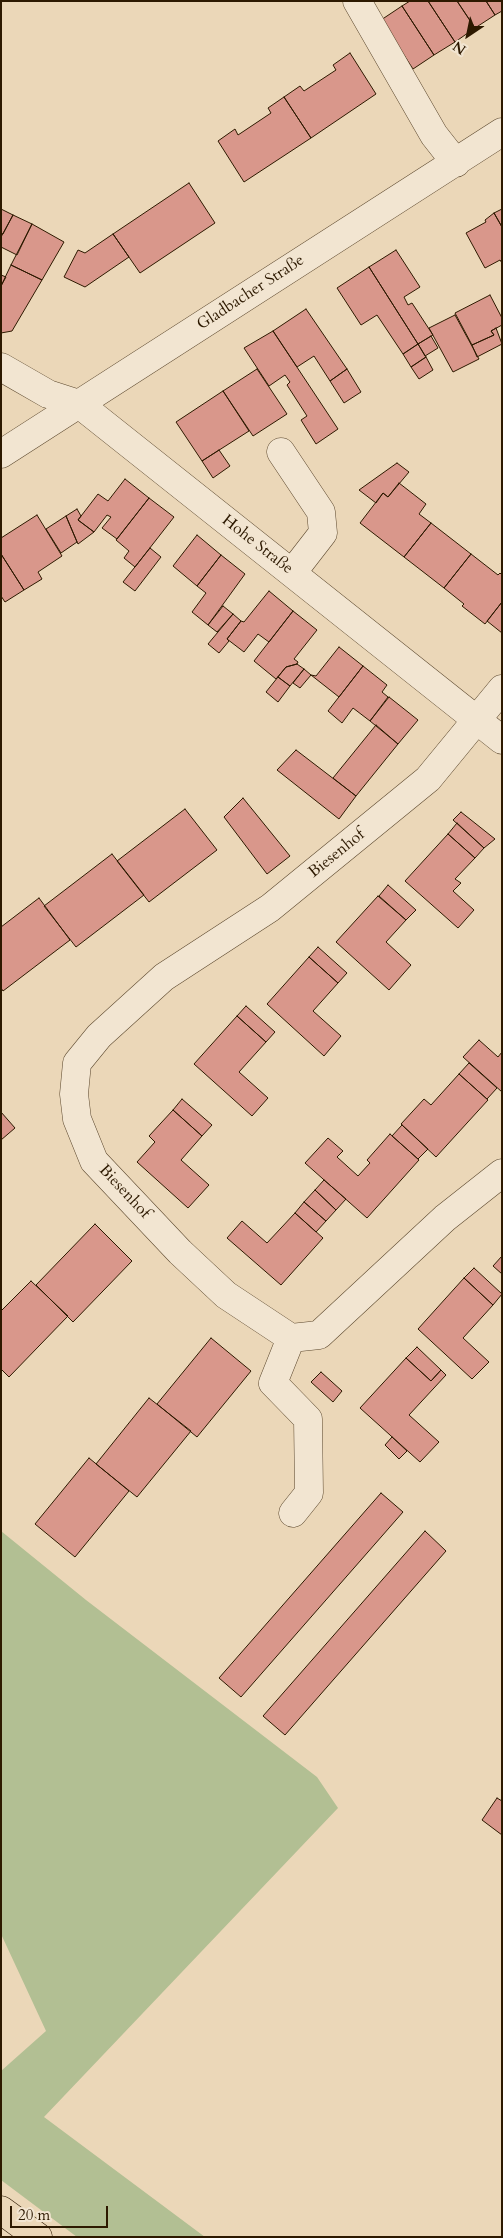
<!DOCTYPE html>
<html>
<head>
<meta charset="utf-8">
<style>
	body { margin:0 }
	#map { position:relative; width:503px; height:2238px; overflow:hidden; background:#ebd7b8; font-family:Cardo,serif }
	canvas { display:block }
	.frame { position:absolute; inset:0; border:2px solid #2d1900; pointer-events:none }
	.north { position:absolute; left:443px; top:10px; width:50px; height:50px; -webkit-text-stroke:4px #f2e5d1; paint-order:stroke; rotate:214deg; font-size:14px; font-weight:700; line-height:20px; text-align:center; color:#2d1900 }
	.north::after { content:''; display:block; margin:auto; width:18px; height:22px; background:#2d1900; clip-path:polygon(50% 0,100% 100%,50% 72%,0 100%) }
	.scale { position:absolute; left:10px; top:2206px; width:98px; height:22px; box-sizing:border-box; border:2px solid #2d1900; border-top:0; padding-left:6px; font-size:15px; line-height:18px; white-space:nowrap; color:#2d1900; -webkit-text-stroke:4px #f2e5d1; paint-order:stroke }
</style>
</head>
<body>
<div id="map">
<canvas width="503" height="2238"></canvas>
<div class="frame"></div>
<div class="north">N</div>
<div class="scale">20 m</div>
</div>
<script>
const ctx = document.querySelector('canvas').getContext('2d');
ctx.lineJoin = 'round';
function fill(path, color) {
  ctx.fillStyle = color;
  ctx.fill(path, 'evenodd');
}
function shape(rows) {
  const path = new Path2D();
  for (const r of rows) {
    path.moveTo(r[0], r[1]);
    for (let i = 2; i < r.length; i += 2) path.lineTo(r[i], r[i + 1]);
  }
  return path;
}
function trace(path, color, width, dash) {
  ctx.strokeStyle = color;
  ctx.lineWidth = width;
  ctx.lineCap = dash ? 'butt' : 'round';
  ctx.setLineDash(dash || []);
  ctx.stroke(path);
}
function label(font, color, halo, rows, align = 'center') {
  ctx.font = font + ' Cardo,serif';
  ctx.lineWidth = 4;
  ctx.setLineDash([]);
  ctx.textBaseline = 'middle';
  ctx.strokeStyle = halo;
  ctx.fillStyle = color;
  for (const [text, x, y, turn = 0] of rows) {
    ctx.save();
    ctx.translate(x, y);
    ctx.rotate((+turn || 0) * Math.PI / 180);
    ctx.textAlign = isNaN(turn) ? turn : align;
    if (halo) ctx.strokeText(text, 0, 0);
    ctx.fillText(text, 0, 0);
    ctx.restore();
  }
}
fill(shape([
	[1,1531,86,1600,317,1777,338,1808,44,2117,205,2237,77,2237,1,2180,1,2071,46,2031,1,1934]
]), '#b2bf93');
const building = shape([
	[410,1,428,1,455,42,434,55,402,6,410,1],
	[428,1,457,1,475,28,455,42,428,1],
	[457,1,486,1,495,15,475,28,457,1],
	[486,1,502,1,502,11,495,15,486,1],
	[402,6,434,55,413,69,381,20,402,6],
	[350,53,376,94,311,138,284,97,300,86,304,91,336,70,333,65,350,53],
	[284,97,311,138,244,182,218,141,235,129,238,135,271,113,268,108,284,97],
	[189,183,215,223,140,273,113,234,189,183],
	[1,209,13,215,3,234,1,233,1,209],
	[502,209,502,227,494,213,502,209],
	[494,213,502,227,502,263,500,260,485,268,466,233,486,222,485,220,494,213],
	[13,215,32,224,17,255,1,247,1,237,13,215],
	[32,224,64,242,42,280,11,265,32,224],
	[113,234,129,257,85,287,64,277,78,250,85,253,113,234],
	[396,250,420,287,404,297,408,305,412,303,433,335,418,344,369,267,396,250],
	[11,265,42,280,12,331,1,333,1,286,11,265],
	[369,267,418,344,403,354,377,315,361,325,337,288,369,267],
	[1,275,6,277,1,286,1,275],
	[490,295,502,318,502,325,491,331,494,335,472,345,455,313,490,295],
	[306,309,347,369,330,381,314,356,297,367,273,331,306,309],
	[455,315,479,359,453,372,429,328,455,315],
	[496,328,502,344,477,357,472,345,494,335,491,331,496,328],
	[273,331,338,429,316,444,301,420,307,416,287,385,290,382,285,375,269,386,244,348,273,331],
	[431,336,438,348,425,356,418,344,431,336],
	[418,344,426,357,411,367,403,354,418,344],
	[426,357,433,370,419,379,411,367,426,357],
	[257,369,287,414,253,436,223,391,257,369],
	[347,369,361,392,344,403,330,381,347,369],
	[223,391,249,431,202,461,176,422,223,391],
	[219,450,230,466,213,478,202,461,219,450],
	[397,463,409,472,388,497,383,493,376,503,359,490,397,463],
	[125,479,149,498,117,539,102,528,111,517,107,515,94,532,78,520,98,494,108,501,125,479],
	[399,483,426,504,419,514,431,523,404,557,360,523,383,493,388,497,399,483],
	[149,498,174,517,135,567,124,558,129,551,116,540,149,498],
	[77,509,81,516,78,520,94,532,78,544,66,516,77,509],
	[37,515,62,556,38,572,42,579,24,590,1,554,1,538,37,515],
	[66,516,77,542,61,553,46,529,66,516],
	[431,523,471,554,444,588,404,557,431,523],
	[197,535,221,555,197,586,173,566,197,535],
	[150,548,161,557,135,591,123,582,150,548],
	[1,554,24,590,5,602,1,596,1,554],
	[471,554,498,575,500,573,502,575,502,602,485,624,462,606,464,604,444,588,471,554],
	[221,555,245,574,208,625,192,612,206,593,197,586,221,555],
	[269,591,293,611,269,642,258,634,244,652,227,639,241,621,244,622,269,591],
	[502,602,502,633,487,621,502,602],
	[223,606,233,614,217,632,208,625,223,606],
	[293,611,317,630,294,659,298,662,297,664,286,667,276,679,254,661,293,611],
	[233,614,241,621,227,639,229,641,219,653,208,644,233,614],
	[339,647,363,666,339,697,311,675,316,676,339,647],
	[297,664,304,669,290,686,278,677,286,667,297,664],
	[363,666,387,685,382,692,388,697,370,721,353,708,342,723,328,711,363,666],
	[304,669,311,675,300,688,293,683,304,669],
	[278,677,290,686,278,702,266,692,278,677],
	[389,697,418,720,398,744,370,721,389,697],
	[376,725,398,744,356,796,333,778,376,725],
	[296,750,356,796,339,819,277,770,296,750],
	[243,798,290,856,267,874,224,817,243,798],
	[185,809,217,850,149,902,117,861,185,809],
	[461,812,495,839,484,848,453,820,461,812],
	[457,823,484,848,475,858,448,834,457,823],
	[448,834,475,858,455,879,461,883,453,891,474,910,458,928,405,881,448,834],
	[112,854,144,895,76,947,44,906,112,854],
	[388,885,416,910,406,920,379,896,388,885],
	[378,896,406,920,386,942,411,965,389,990,336,942,378,896],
	[39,898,70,940,3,991,1,988,1,927,39,898],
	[318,947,347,973,338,983,309,957,318,947],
	[309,957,338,983,313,1011,341,1036,324,1056,267,1004,309,957],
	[246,1006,275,1032,266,1042,237,1016,246,1006],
	[237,1016,266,1042,239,1072,268,1098,252,1116,194,1064,237,1016],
	[479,1040,498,1057,502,1052,502,1092,463,1057,479,1040],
	[469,1063,497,1088,487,1099,459,1074,469,1063],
	[459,1074,488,1100,436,1157,401,1124,424,1099,431,1105,459,1074],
	[182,1099,212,1125,202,1136,173,1110,182,1099],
	[173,1110,202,1136,181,1160,209,1185,188,1208,137,1162,155,1142,149,1136,173,1110],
	[1,1112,15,1128,1,1140,1,1112],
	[402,1125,428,1149,418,1159,392,1136,402,1125],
	[390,1134,419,1160,367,1218,305,1163,328,1138,343,1151,337,1157,358,1176,370,1163,367,1160,390,1134],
	[324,1180,346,1199,336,1210,315,1190,324,1180],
	[315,1190,336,1210,326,1221,304,1202,315,1190],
	[304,1202,326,1221,316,1232,295,1213,304,1202],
	[295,1213,323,1238,281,1285,227,1238,242,1221,267,1243,295,1213],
	[95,1224,132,1261,73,1322,36,1285,95,1224],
	[502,1256,502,1274,493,1266,502,1256],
	[474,1268,502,1294,493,1305,464,1278,474,1268],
	[464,1278,493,1305,463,1338,489,1362,472,1379,418,1329,464,1278],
	[31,1281,68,1316,9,1377,1,1369,1,1311,31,1281],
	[211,1338,251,1371,197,1437,157,1404,211,1338],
	[417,1347,441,1370,431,1381,406,1358,417,1347],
	[406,1358,431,1381,441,1370,446,1375,409,1415,439,1442,420,1462,360,1408,406,1358],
	[321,1372,342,1391,333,1402,311,1382,321,1372],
	[149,1398,191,1431,137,1497,96,1464,149,1398],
	[392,1437,407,1451,399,1459,385,1445,392,1437],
	[89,1458,129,1491,75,1557,35,1524,89,1458],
	[381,1493,403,1512,241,1697,219,1678,381,1493],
	[425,1531,446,1551,285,1735,263,1716,425,1531],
	[497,1798,502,1801,502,1835,482,1820,497,1798]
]);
fill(building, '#d9978b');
trace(building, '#2d1900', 1);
const minor = shape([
	[357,1,434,135,456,163],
	[1,367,48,394,79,404,502,740],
	[281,452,321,512,323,533,292,573],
	[1,454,502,132],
	[502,689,428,779,270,908,164,977,99,1036,77,1063,74,1094,77,1119,94,1161,180,1252,226,1295,291,1338,319,1335,445,1218,502,1173],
	[291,1338,273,1383,308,1419,309,1493,293,1513]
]);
const major = shape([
	[1,2210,38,2237]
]);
trace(minor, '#5c482e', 29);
trace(major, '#2d1900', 29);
trace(minor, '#f2e5d1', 28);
trace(major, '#ebd7b8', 28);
label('16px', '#2d1900', '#f2e5d1', [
	["Gladbacher Straße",251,293,-33],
	["Hohe Straße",257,545,38],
	["Biesenhof",337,854,-39],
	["Biesenhof",124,1192,47]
]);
</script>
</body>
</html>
